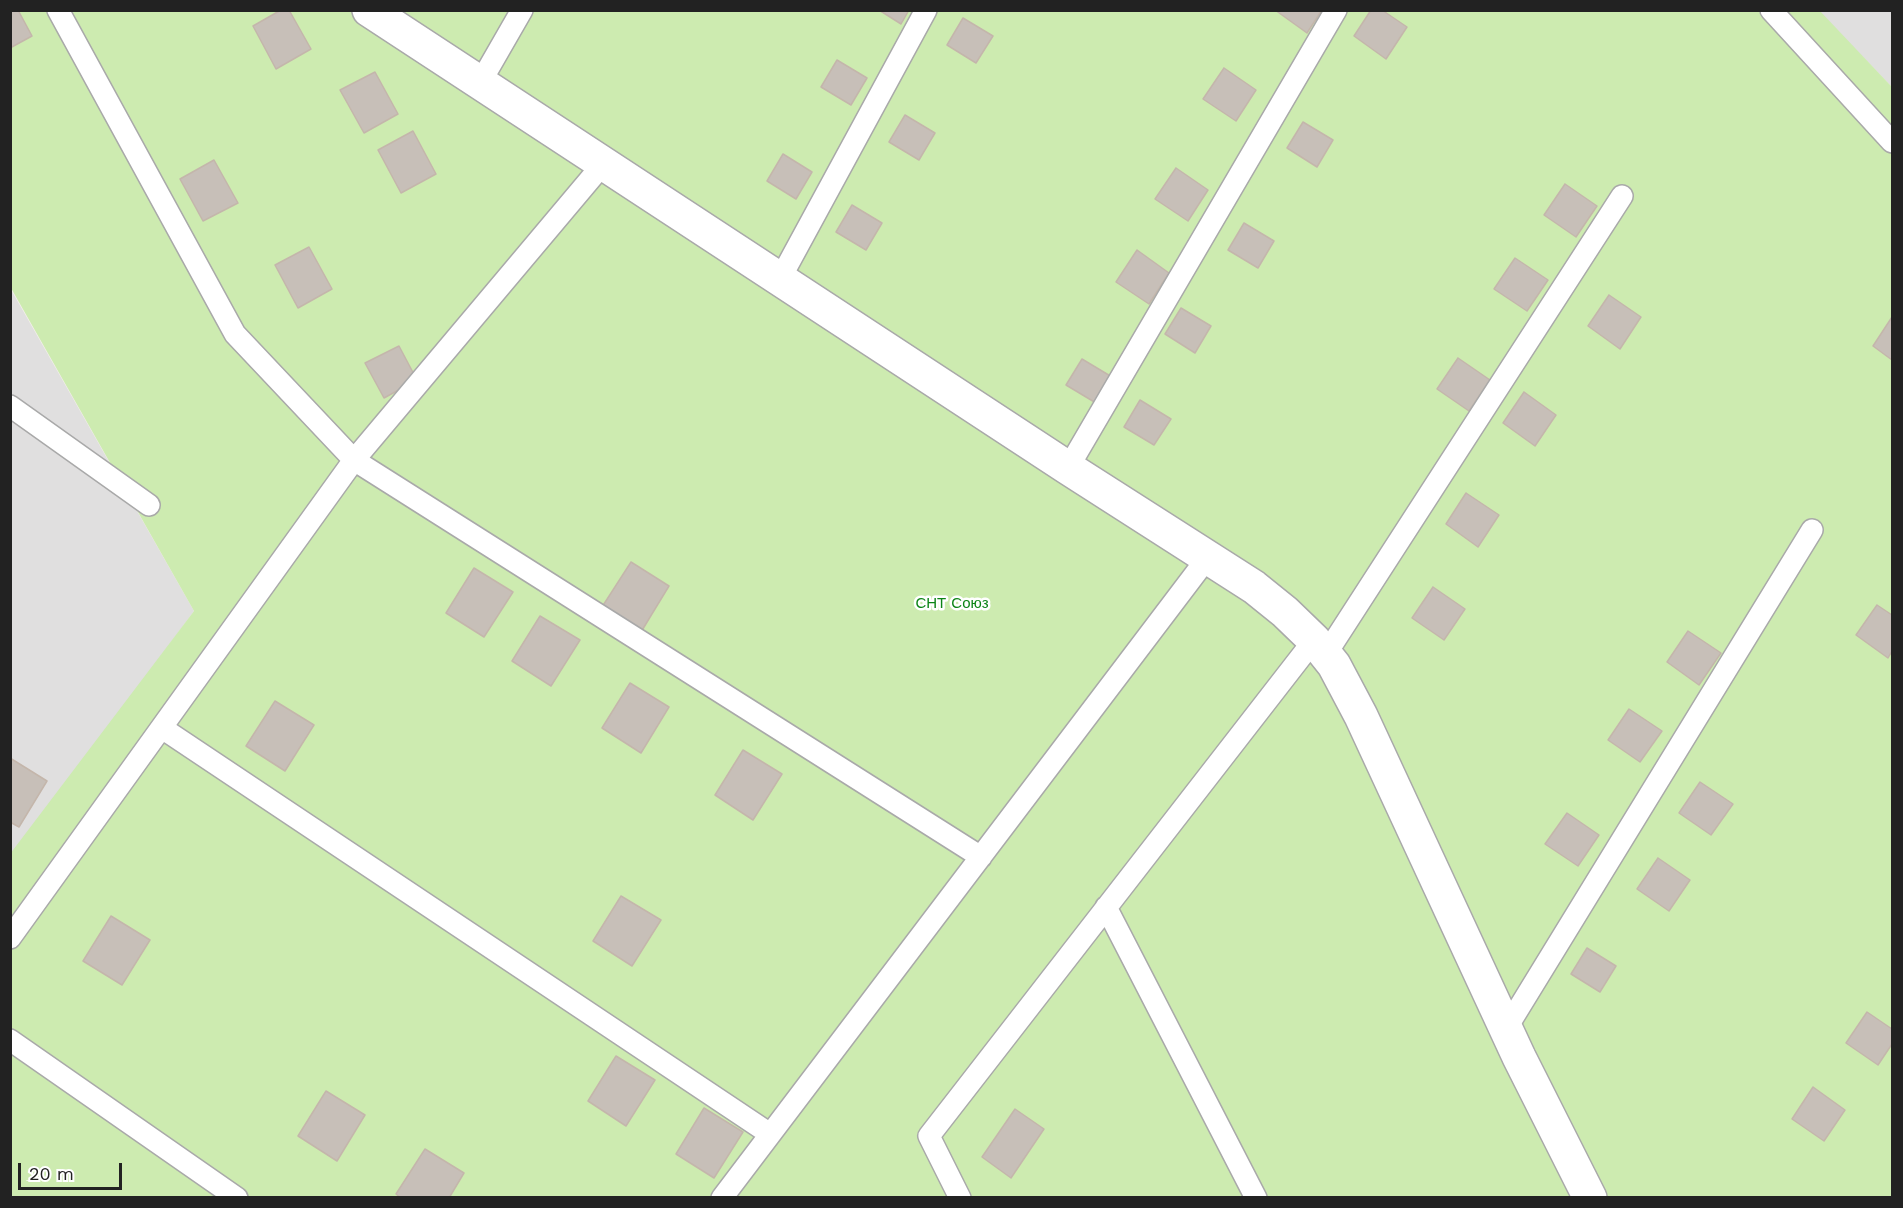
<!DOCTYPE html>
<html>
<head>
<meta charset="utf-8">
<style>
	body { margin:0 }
	#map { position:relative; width:1903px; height:1208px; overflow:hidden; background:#f2efe9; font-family:"Work Sans",sans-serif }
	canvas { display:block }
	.frame { position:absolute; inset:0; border:12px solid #222; pointer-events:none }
	.scale { position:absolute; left:18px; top:1163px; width:104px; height:27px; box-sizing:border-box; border:3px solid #222; border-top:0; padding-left:8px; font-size:18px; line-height:21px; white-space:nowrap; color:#222; -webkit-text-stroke:4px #fff; paint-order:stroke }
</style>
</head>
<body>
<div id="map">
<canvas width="1903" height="1208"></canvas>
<div class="frame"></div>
<div class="scale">20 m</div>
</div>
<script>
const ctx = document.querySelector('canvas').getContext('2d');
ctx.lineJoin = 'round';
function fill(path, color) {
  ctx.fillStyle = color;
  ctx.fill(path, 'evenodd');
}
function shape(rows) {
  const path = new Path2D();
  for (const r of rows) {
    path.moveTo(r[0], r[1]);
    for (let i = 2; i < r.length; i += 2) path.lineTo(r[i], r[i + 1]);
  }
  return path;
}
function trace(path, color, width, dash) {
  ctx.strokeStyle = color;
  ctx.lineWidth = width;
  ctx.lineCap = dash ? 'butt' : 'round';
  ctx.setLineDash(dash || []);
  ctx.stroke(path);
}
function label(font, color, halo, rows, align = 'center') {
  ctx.font = font + ' "Work Sans",sans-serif';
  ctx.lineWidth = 5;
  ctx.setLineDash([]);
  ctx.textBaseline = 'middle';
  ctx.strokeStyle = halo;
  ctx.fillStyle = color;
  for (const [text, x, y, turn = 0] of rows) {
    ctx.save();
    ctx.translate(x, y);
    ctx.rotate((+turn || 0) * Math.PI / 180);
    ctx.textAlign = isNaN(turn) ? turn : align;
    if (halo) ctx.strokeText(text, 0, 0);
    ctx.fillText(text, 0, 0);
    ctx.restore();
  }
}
fill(shape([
	[1818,11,1892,11,1892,87],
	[10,288,194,611,10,863]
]), '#e0dfdf');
fill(shape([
	[1819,10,1892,87,1892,1197,11,1197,10,854,194,611,11,288,11,11]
]), '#cdebb0');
const building = shape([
	[10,10,18,10,32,36,10,48,10,10],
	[281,10,289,10,311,49,276,69,253,26,281,10],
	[879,10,909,10,901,24,879,10],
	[1275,10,1322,10,1307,33,1275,10],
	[1371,10,1382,10,1407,27,1386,59,1354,36,1371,10],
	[963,18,993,36,976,63,947,45,963,18],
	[837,60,867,78,851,105,821,87,837,60],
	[1224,68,1256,90,1236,121,1203,99,1224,68],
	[375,72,398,114,364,133,340,90,375,72],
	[905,115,935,133,919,160,889,142,905,115],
	[1303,122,1333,140,1317,167,1287,148,1303,122],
	[413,131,436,174,401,193,378,150,413,131],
	[783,154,812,172,796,199,767,181,783,154],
	[214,160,238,203,203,221,180,179,214,160],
	[1176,168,1208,190,1188,221,1155,199,1176,168],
	[1565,184,1597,206,1576,237,1544,215,1565,184],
	[852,205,882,223,866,250,836,232,852,205],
	[1244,223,1274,241,1258,268,1228,250,1244,223],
	[309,247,332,289,298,308,275,265,309,247],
	[1137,250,1169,273,1149,304,1116,282,1137,250],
	[1515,258,1548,280,1527,311,1494,289,1515,258],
	[1609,295,1641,317,1620,349,1588,326,1609,295],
	[1181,308,1211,326,1195,353,1165,334,1181,308],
	[1892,317,1892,360,1873,346,1892,317],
	[399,346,417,380,384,398,365,363,399,346],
	[1458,358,1490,380,1469,411,1437,389,1458,358],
	[1082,359,1112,377,1096,403,1066,385,1082,359],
	[1524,392,1556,415,1535,446,1503,423,1524,392],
	[1140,400,1171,419,1154,445,1124,427,1140,400],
	[1466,493,1499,515,1478,547,1446,524,1466,493],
	[631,562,669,586,641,632,602,607,631,562],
	[474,568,513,592,484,637,446,613,474,568],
	[1433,587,1465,609,1444,640,1412,618,1433,587],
	[1877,605,1892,615,1892,651,1888,658,1856,635,1877,605],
	[540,616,580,640,551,686,512,661,540,616],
	[1688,631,1721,653,1699,685,1667,662,1688,631],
	[630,683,669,707,641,753,602,728,630,683],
	[275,701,314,725,285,771,246,746,275,701],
	[1629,709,1662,731,1640,762,1608,740,1629,709],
	[743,750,782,774,753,820,715,795,743,750],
	[10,758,47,781,19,827,10,822,10,758],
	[1700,782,1733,804,1711,835,1679,813,1700,782],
	[1567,813,1599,835,1578,866,1545,844,1567,813],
	[1658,858,1690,880,1669,911,1637,889,1658,858],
	[621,896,661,920,632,966,593,941,621,896],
	[111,916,150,940,122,985,83,961,111,916],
	[1587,948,1616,966,1600,992,1571,974,1587,948],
	[1867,1012,1892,1029,1892,1044,1878,1065,1846,1043,1867,1012],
	[616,1056,655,1080,626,1126,588,1101,616,1056],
	[1813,1087,1845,1110,1824,1141,1792,1119,1813,1087],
	[326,1091,365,1115,337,1161,298,1136,326,1091],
	[704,1108,743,1132,714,1178,676,1154,704,1108],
	[1015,1109,1044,1129,1011,1178,982,1157,1015,1109],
	[425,1149,464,1173,449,1198,401,1198,396,1194,425,1149]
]);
fill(building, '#c7bfb8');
trace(building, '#c4b6ab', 1.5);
const service = shape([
	[58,10,235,334,354,460,603,164],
	[1771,10,1892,142],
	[480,83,522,10],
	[780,279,926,10],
	[10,406,149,505],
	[1068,468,1336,10],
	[1326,654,1622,196],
	[162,728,770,1134],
	[1106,907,1256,1198],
	[10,938,354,460,981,857],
	[1506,1029,1812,530],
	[10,1040,237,1198],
	[722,1198,1208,557],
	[960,1198,929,1136,1314,640]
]);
const minor = shape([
	[369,10,1068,468,1254,587,1285,612,1314,640,1334,665,1361,716,1519,1057,1590,1198]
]);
trace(service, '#a9a9a9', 24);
trace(minor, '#a9a9a9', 36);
trace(service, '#fff', 21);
trace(minor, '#fff', 33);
label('15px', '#0c8416', '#fff', [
	["СНТ Союз",952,604]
]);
</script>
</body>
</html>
